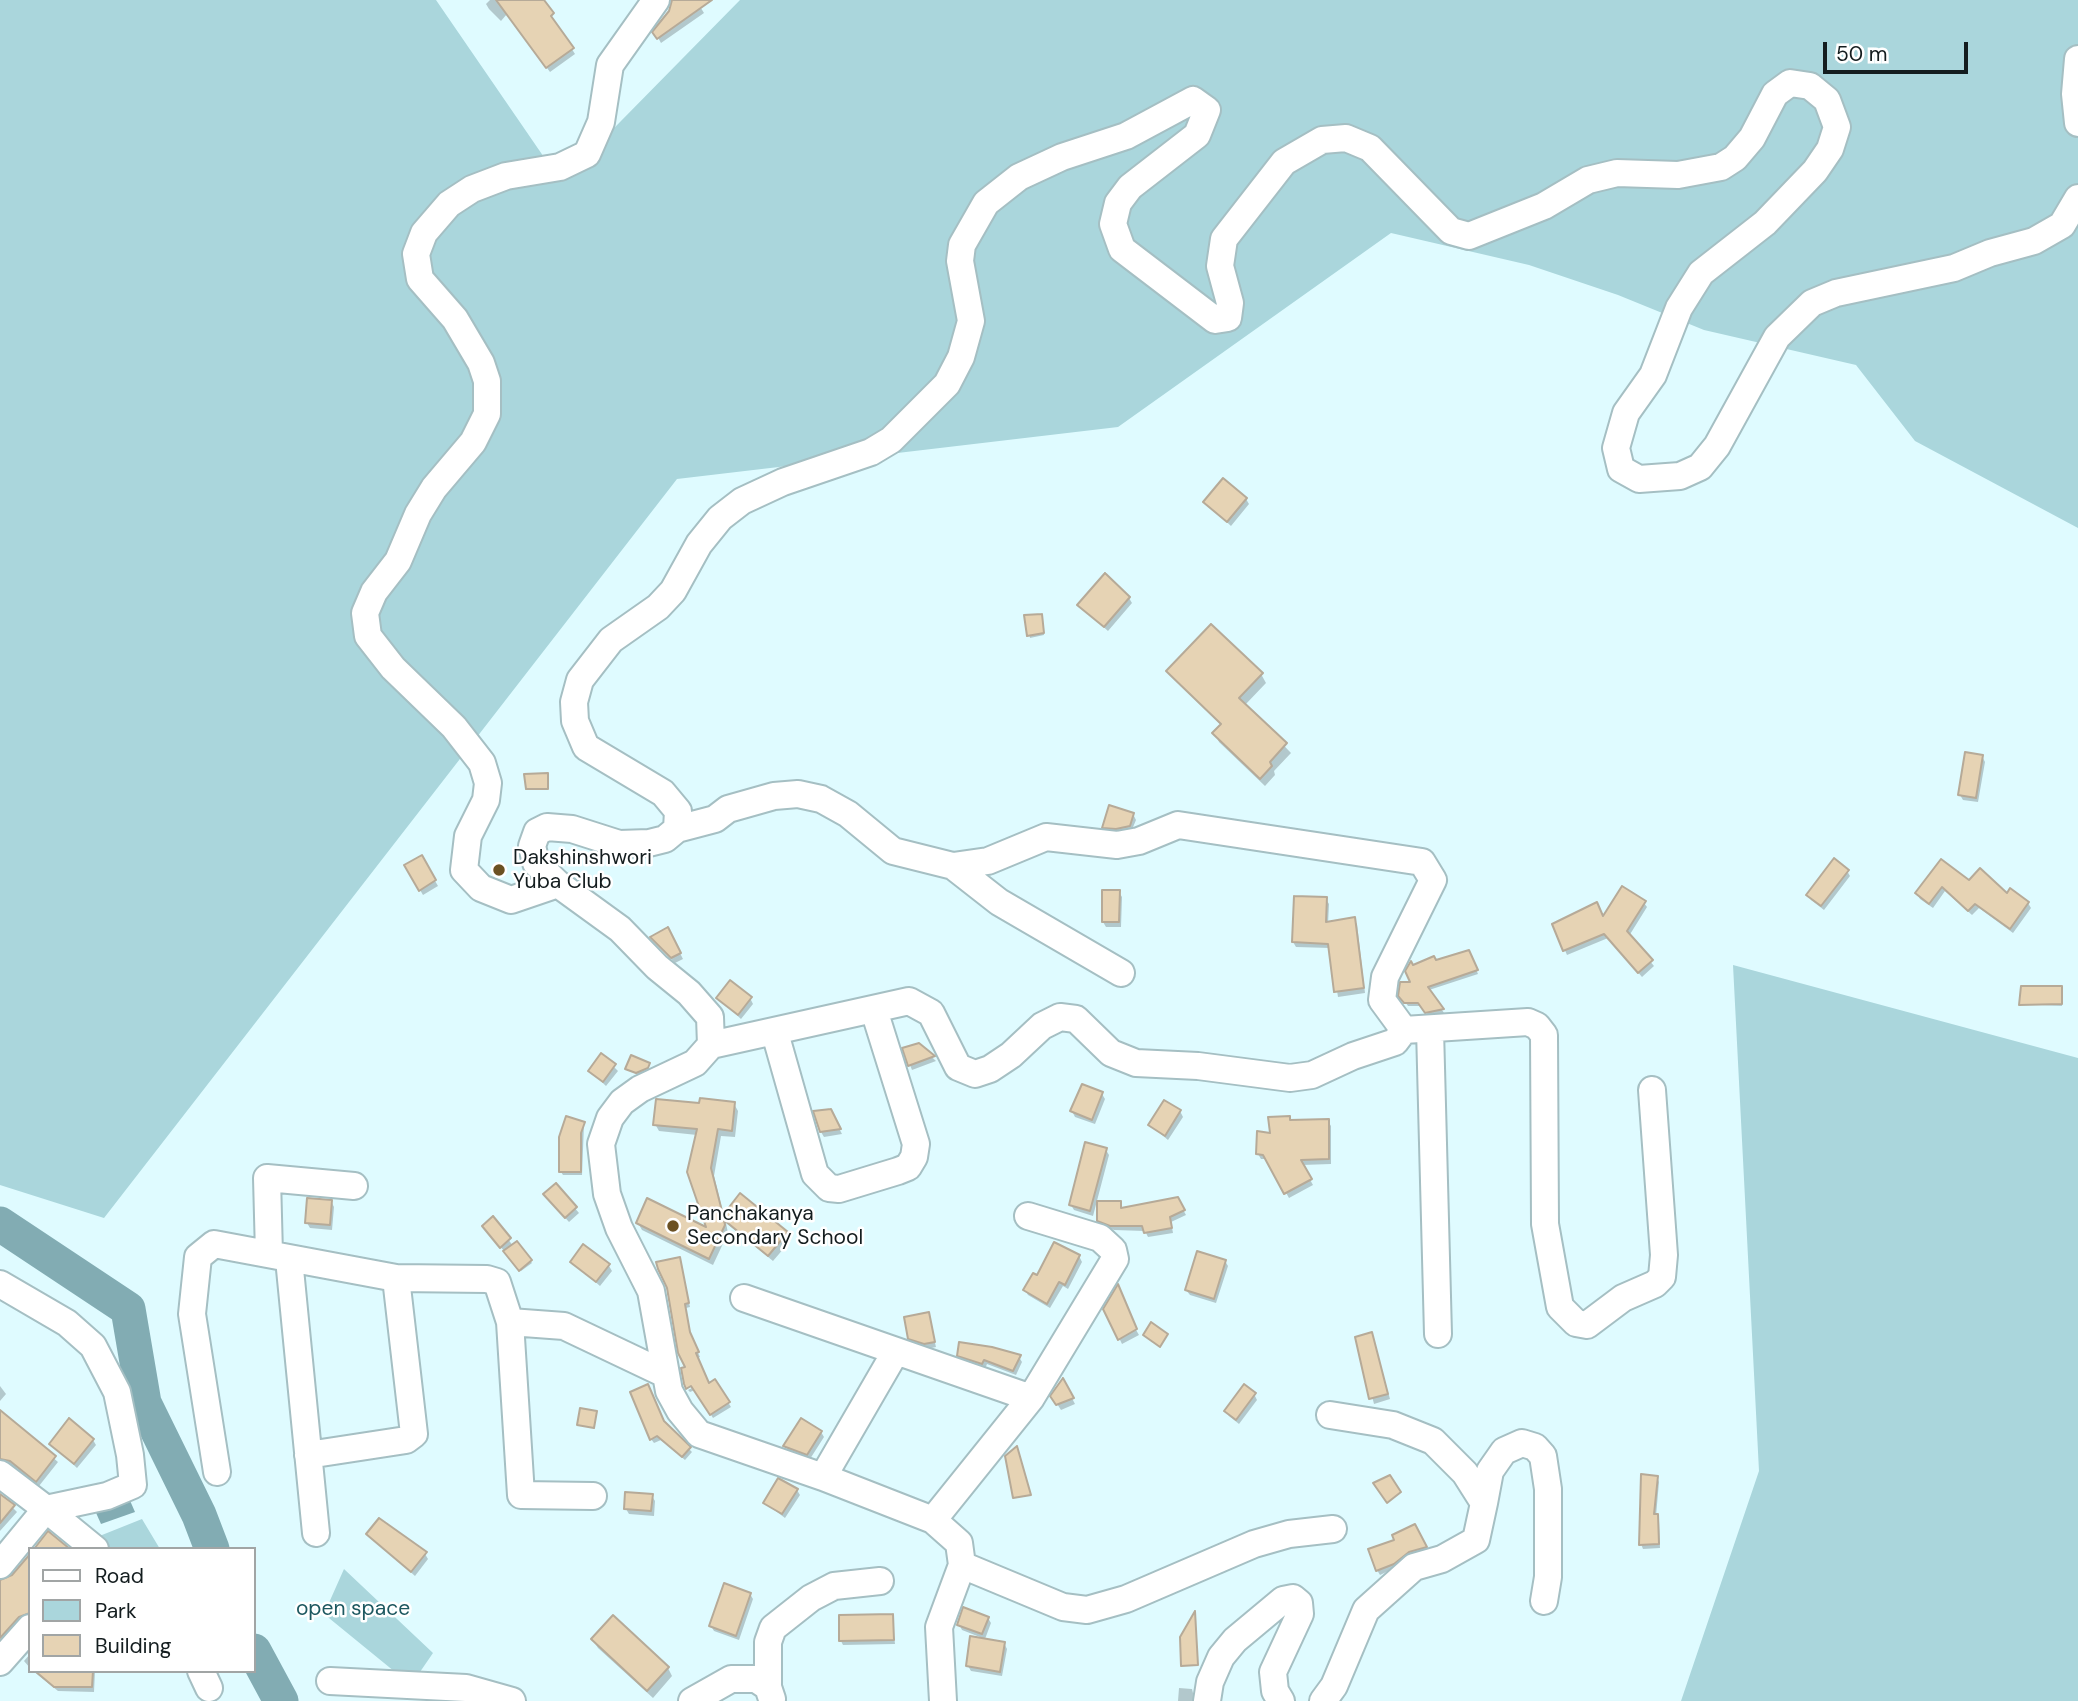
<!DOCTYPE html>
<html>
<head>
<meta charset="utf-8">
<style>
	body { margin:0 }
	#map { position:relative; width:2078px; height:1701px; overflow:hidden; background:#dffbff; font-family:"DM Sans",sans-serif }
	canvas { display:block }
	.legend { position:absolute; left:28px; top:1547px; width:228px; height:126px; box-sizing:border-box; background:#fff; border:2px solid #a1a5a5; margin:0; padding:9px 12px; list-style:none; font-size:21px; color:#141d1f }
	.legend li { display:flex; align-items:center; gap:14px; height:35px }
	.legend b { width:35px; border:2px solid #a1a5a5 }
	.scale { position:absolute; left:1823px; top:42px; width:145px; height:32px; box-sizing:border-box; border:4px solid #141d1f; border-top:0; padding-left:9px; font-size:21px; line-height:24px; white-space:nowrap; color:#141d1f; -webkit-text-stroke:5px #fff; paint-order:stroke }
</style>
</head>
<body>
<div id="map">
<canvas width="2078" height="1701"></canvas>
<ul class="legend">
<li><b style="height:9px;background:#fff"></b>Road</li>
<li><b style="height:19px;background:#aad6dc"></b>Park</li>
<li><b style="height:19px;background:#e6d3b4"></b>Building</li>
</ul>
<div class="scale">50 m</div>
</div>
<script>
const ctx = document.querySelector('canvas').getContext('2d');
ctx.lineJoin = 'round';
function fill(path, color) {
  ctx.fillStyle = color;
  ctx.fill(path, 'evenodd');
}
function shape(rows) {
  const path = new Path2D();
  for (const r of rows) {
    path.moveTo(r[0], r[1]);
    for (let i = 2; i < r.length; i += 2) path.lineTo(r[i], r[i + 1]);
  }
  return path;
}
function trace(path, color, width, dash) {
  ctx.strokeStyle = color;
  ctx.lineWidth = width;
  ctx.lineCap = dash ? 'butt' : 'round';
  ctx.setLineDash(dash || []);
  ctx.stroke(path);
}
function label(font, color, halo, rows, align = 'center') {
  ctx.font = font + ' "DM Sans",sans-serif';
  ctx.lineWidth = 5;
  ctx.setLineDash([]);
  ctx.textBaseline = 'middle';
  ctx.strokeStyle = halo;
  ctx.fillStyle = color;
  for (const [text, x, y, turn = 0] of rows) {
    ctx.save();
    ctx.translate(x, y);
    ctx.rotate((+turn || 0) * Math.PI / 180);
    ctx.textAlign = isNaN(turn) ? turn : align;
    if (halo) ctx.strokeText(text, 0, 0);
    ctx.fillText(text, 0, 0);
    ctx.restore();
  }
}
fill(shape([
	[0,0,436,0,561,182,740,0,2078,0,2078,528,1915,441,1856,365,1704,330,1618,295,1529,265,1391,233,1118,427,677,479,104,1218,0,1185],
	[1733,965,2078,1058,2078,1701,1681,1701,1759,1471],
	[142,1519,160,1549,109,1549,97,1537],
	[344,1569,433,1653,411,1685,324,1614]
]), '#aad6dc');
fill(shape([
	[128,1496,135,1512,101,1524,93,1506]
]), '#82acb3');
fill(shape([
	[490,0,541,0,575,54,550,72,507,14,501,21,489,9,486,4],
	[672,0,696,0,704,13,661,43,655,32,671,12],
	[1246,499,1249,504,1231,526,1205,502],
	[1129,598,1132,603,1108,631,1079,605],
	[1026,617,1042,618,1044,635,1030,638],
	[1168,672,1261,674,1266,683,1245,705,1291,753,1274,771,1275,775,1265,786,1219,742,1215,733,1222,726],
	[1982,756,1985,762,1978,802,1963,800,1960,795],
	[548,777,548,790,529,790,528,788],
	[1133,814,1136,820,1131,832,1107,832,1104,827],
	[421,857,438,886,423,895,406,866],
	[1941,861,1969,882,2028,903,2031,908,2013,933,1979,908,1972,915,1945,891,1933,908,1920,899,1917,894],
	[1847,871,1850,876,1824,910,1811,900,1808,895],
	[1119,892,1122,897,1121,927,1106,927,1103,922],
	[1326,899,1329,904,1328,924,1354,919,1357,924,1365,993,1338,997,1330,948,1296,947,1293,942],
	[1644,903,1647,907,1629,936,1654,966,1642,977,1608,938,1567,955,1554,925,1603,919],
	[668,930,683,959,675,963,652,938],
	[1470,955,1478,974,1429,990,1444,1013,1429,1016,1422,1006,1408,1006,1400,995,1413,984,1413,967],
	[2061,988,2062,1006,2020,1004],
	[718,998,750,998,753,1004,741,1019],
	[919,1045,936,1061,912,1070,910,1065],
	[602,1055,618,1071,606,1086,590,1071],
	[649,1064,649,1070,638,1075,627,1069],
	[1102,1094,1105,1099,1095,1124,1075,1117,1072,1111],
	[734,1104,738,1111,735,1137,721,1136,714,1176,724,1216,787,1233,791,1240,773,1261,726,1223,728,1233,713,1265,642,1230,638,1223,709,1231,697,1135,659,1131,655,1124,701,1105],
	[830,1111,842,1134,824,1137,821,1132],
	[1180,1111,1183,1117,1168,1140,1150,1125],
	[1270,1119,1328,1121,1331,1126,1331,1164,1302,1165,1313,1185,1289,1198,1267,1159,1261,1159,1258,1154,1272,1135],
	[584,1124,582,1175,563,1175,561,1172],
	[1106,1150,1109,1155,1093,1216,1074,1210,1071,1205],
	[555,1185,579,1213,569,1222,548,1199],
	[1177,1199,1186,1215,1171,1222,1173,1233,1148,1237,1145,1231,1114,1230,1101,1225,1098,1220,1120,1203,1123,1209],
	[331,1201,334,1207,332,1230,310,1228,307,1223],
	[493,1218,513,1246,516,1243,532,1263,521,1271,487,1231],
	[1079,1256,1082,1262,1068,1289,1063,1286,1050,1308,1028,1295,1025,1290,1038,1277],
	[679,1259,690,1307,686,1308,691,1338,700,1357,697,1358,709,1385,715,1382,731,1407,713,1418,695,1390,690,1392,688,1390,700,1384,687,1367],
	[1225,1261,1228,1266,1216,1303,1190,1295,1186,1290],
	[572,1262,609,1266,612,1271,600,1286],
	[1120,1287,1129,1318,1139,1335,1122,1344,1105,1309],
	[928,1314,936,1347,927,1349,913,1344,910,1338],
	[1372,1334,1390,1399,1374,1404,1357,1338],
	[959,1355,1019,1357,1022,1362,1016,1375,987,1364,985,1369,962,1361],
	[1063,1381,1075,1404,1061,1410,1052,1396],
	[0,1386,6,1394,0,1401],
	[1254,1394,1257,1400,1239,1424,1229,1416,1226,1411],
	[0,1412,58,1462,39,1486,7,1463,0,1466],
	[664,1424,692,1452,685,1460,661,1440,654,1443,651,1439],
	[821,1432,824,1437,810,1459,788,1451,785,1446],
	[93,1440,96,1445,77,1468,51,1444],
	[1657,1477,1659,1482,1656,1516,1659,1520,1660,1548,1643,1549,1641,1544],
	[797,1490,800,1495,785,1518,765,1503],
	[0,1495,17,1512,0,1531],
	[652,1496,655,1501,654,1516,629,1514,626,1509],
	[1415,1526,1428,1552,1380,1575,1377,1570,1397,1541],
	[368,1534,425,1554,428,1559,415,1576],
	[30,1556,30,1618,5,1641,0,1637,0,1582,13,1576],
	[750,1594,753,1599,739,1640,714,1631,711,1626],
	[892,1616,895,1644,843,1645,841,1641],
	[988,1618,991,1623,985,1639,962,1630,959,1624],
	[593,1640,668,1668,672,1676,653,1698,598,1648],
	[1004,1643,1007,1649,1002,1676,971,1671,968,1666],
	[30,1654,30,1668,24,1661],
	[33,1671,95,1671,94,1692,58,1691],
	[1179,1688,1192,1689,1195,1701,1178,1701]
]), '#0003');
trace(shape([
	[0,1224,128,1309,144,1403,199,1515,212,1549],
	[254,1651,281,1701]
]), '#82acb3', 35);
const building = shape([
	[496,0,544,0,554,13,551,16,574,48,546,68,496,0],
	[672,0,712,0,657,39,652,32,669,11,672,0],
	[1223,478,1247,498,1227,522,1203,502,1223,478],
	[1105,573,1130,597,1104,627,1077,605,1105,573],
	[1042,614,1044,633,1027,636,1024,615,1042,614],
	[1211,624,1263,673,1239,698,1287,743,1270,762,1272,766,1260,779,1212,733,1221,724,1166,671,1211,624],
	[1965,752,1983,755,1976,798,1958,795,1965,752],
	[548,773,548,789,526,789,524,774,548,773],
	[1109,805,1134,813,1130,826,1116,829,1102,828,1109,805],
	[422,855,436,880,419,891,404,865,422,855],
	[1834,858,1849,870,1821,906,1806,895,1834,858],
	[1941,859,1969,880,1980,868,2007,893,2010,888,2029,902,2010,929,1975,904,1968,911,1942,887,1929,904,1915,893,1941,859],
	[1622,886,1646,901,1627,931,1653,960,1638,973,1604,934,1563,951,1552,924,1597,902,1603,916,1622,886],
	[1102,890,1120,890,1119,922,1102,922,1102,890],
	[1294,896,1327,897,1326,922,1355,917,1364,988,1334,992,1328,944,1292,942,1294,896],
	[668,927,681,953,671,958,650,937,668,927],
	[1469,950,1478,970,1428,987,1444,1009,1425,1013,1418,1003,1404,1003,1398,996,1400,982,1410,982,1405,971,1411,961,1413,965,1434,956,1436,960,1469,950],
	[730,980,752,997,738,1015,716,998,730,980],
	[2021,986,2062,986,2062,1004,2019,1005,2021,986],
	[919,1043,935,1056,908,1066,902,1048,919,1043],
	[601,1053,616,1064,603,1082,588,1071,601,1053],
	[631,1055,650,1063,648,1068,636,1073,625,1069,631,1055],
	[1082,1084,1103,1092,1092,1120,1070,1111,1082,1084],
	[700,1098,735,1102,732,1131,718,1129,711,1168,723,1215,740,1193,788,1232,768,1256,724,1220,725,1225,709,1259,636,1223,647,1198,706,1227,687,1172,697,1129,653,1125,656,1099,699,1103,700,1098],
	[1164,1100,1181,1110,1165,1136,1148,1125,1164,1100],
	[831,1109,841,1129,820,1132,813,1111,831,1109],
	[566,1116,585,1122,581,1133,581,1172,559,1172,559,1137,566,1116],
	[1290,1116,1290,1120,1329,1119,1329,1159,1301,1160,1312,1179,1284,1194,1263,1155,1256,1154,1257,1131,1270,1133,1268,1117,1290,1116],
	[1085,1142,1107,1148,1090,1211,1069,1205,1085,1142],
	[556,1183,577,1207,565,1218,543,1194,556,1183],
	[1178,1197,1185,1210,1170,1217,1172,1228,1144,1233,1142,1226,1110,1226,1097,1221,1097,1201,1121,1201,1121,1208,1178,1197],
	[307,1198,332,1200,330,1225,305,1223,307,1198],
	[493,1216,511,1238,500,1248,482,1226,493,1216],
	[517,1241,532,1260,519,1271,503,1251,517,1241],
	[1054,1242,1080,1255,1065,1285,1059,1282,1047,1304,1023,1290,1033,1273,1037,1275,1054,1242],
	[583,1244,610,1264,596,1282,570,1262,583,1244],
	[1197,1251,1226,1260,1214,1299,1185,1290,1197,1251],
	[680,1257,689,1303,685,1304,690,1332,699,1352,696,1353,709,1383,715,1379,730,1402,710,1415,691,1386,686,1389,684,1384,681,1368,685,1367,678,1353,667,1288,658,1269,656,1262,680,1257],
	[1118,1284,1137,1329,1118,1340,1103,1309,1118,1284],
	[929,1312,935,1342,924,1344,908,1339,904,1317,929,1312],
	[1151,1322,1168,1334,1160,1347,1143,1335,1151,1322],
	[1372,1332,1388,1394,1369,1399,1355,1337,1372,1332],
	[959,1342,992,1347,1021,1355,1013,1371,984,1360,982,1364,957,1356,959,1342],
	[1063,1378,1074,1398,1056,1405,1050,1396,1063,1378],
	[648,1384,664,1421,691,1447,682,1457,657,1436,650,1440,630,1392,648,1384],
	[1244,1384,1256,1393,1236,1420,1224,1411,1244,1384],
	[580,1408,597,1411,594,1428,577,1425,580,1408],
	[0,1410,56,1456,36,1482,10,1461,0,1459,0,1410],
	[69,1418,94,1439,74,1464,49,1444,69,1418],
	[801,1418,822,1431,807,1455,783,1446,801,1418],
	[1017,1446,1031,1495,1013,1498,1005,1456,1017,1446],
	[1641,1474,1658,1476,1654,1514,1658,1514,1659,1544,1639,1545,1641,1474],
	[1390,1475,1401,1492,1387,1503,1373,1483,1390,1475],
	[778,1478,798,1489,782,1514,763,1503,778,1478],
	[625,1492,653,1494,651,1511,624,1509,625,1492],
	[0,1494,15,1505,0,1523,0,1494],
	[379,1518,427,1552,411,1572,366,1534,379,1518],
	[1415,1524,1427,1547,1409,1552,1394,1564,1376,1571,1368,1549,1394,1540,1392,1535,1415,1524],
	[48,1531,70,1549,34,1549,48,1531],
	[30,1554,30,1613,19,1617,0,1638,0,1580,12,1575,30,1554],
	[724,1583,751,1593,736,1636,709,1626,724,1583],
	[963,1607,989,1617,982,1634,957,1625,963,1607],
	[1195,1611,1198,1665,1181,1666,1180,1637,1195,1611],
	[893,1614,894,1640,839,1641,839,1615,893,1614],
	[613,1615,669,1667,647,1691,591,1639,613,1615],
	[970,1636,1005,1642,1000,1672,966,1666,970,1636],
	[35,1671,93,1671,92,1687,54,1687,35,1671]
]);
fill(building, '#e6d3b4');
trace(building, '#b6aa98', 2);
const minor = shape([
	[2078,59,2075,94,2078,123],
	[677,829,715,819,728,809,774,796,798,794,821,799,848,814,893,851,953,866,988,861,1046,837,1117,845,1139,841,1178,825,1422,862,1433,880,1385,977,1382,1000,1404,1030,1395,1042,1353,1056,1312,1075,1290,1078,1198,1066,1136,1063,1111,1053,1076,1019,1060,1017,1042,1026,1011,1055,990,1069,975,1074,958,1067,931,1013,909,1001,711,1045],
	[953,866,999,902,1121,973],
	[558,884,511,900,481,888,464,870,468,836,486,800,488,783,482,763,454,727,393,668,368,636,365,613,374,592,398,561,418,514,434,488,473,442,487,414,487,381,481,363,455,319,420,279,416,254,424,233,449,204,472,189,506,176,560,167,587,154,601,122,610,65,656,0],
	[1430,1029,1438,1334],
	[1404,1030,1528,1022,1537,1026,1544,1035,1545,1224,1560,1307,1576,1323,1587,1325,1623,1298,1655,1284,1662,1277,1664,1255,1652,1090],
	[775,1033,815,1174,829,1188,839,1189,898,1171,908,1167,914,1157,916,1144,874,1010],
	[269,1254,267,1178,354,1186],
	[289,1259,316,1533],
	[0,1284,67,1323,93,1346,117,1392,130,1455,133,1485,107,1496,46,1509,0,1474],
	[744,1298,1031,1398],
	[510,1322,521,1495,593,1496],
	[308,1455,406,1440,414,1434,396,1278],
	[217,1472,192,1314,198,1257,214,1244,396,1278,487,1279,497,1282,510,1322,564,1326,665,1374],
	[823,1477,896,1351],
	[1484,1503,1490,1471,1504,1451,1522,1443,1535,1447,1543,1456,1548,1489,1548,1577,1544,1601],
	[933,1520,1031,1398,1115,1259,1113,1250,1100,1238,1028,1216],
	[0,1565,46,1509,95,1549],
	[962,1565,1063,1607,1087,1610,1126,1599,1254,1544,1289,1534,1333,1529],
	[0,1662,30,1628],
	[201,1671,209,1688],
	[330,1681,466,1688,512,1701],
	[768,1687,768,1642,773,1628,811,1598,834,1586,880,1581],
	[692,1701,731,1679,756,1679,768,1687,772,1699],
	[943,1701,939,1627,962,1565,959,1543,933,1520,823,1477,699,1434,680,1411,669,1391,651,1291,619,1228,607,1194,601,1144,610,1118,622,1102,640,1089,695,1063,711,1045,710,1017,689,993,657,967,620,929,558,884,536,863,532,846,537,832,547,827,572,829,619,844,649,843,665,839,677,829,678,811,663,793,586,747,575,721,574,702,580,680,611,640,658,607,673,591,699,544,720,518,742,501,783,482,871,452,891,440,947,384,961,357,971,321,960,261,962,245,986,203,1019,177,1062,157,1126,136,1193,100,1207,110,1197,135,1130,187,1118,203,1113,224,1122,249,1215,320,1228,318,1230,303,1220,266,1224,239,1284,162,1322,140,1346,138,1370,148,1451,231,1469,236,1544,206,1588,180,1617,173,1678,175,1721,167,1735,158,1752,138,1775,94,1790,83,1810,86,1827,100,1837,127,1830,149,1815,171,1765,223,1701,273,1679,308,1653,375,1626,413,1616,448,1621,469,1639,479,1680,476,1700,467,1717,446,1777,337,1812,303,1836,293,1954,268,1990,253,2034,241,2062,225,2078,198],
	[1207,1701,1210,1682,1221,1657,1235,1640,1283,1600,1293,1598,1299,1603,1300,1614,1273,1672,1275,1691,1281,1701],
	[1323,1701,1334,1686,1366,1610,1414,1567,1442,1559,1476,1540,1484,1503,1465,1473,1433,1441,1393,1425,1330,1415]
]);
trace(minor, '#a5bfc3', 30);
trace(minor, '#fff', 26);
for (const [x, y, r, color] of [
	[499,870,7,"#6b5123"],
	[673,1226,7,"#6b5123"]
]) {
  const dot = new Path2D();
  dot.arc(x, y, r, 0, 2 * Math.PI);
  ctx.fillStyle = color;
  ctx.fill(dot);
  trace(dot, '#fff', 2.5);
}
label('21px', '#141d1f', '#fff', [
	["Dakshinshwori",513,858],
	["Yuba Club",513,882],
	["Panchakanya",687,1214],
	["Secondary School",687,1238]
], 'left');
label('21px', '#1d5860', '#fff', [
	["open space",353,1609]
]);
</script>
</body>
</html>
